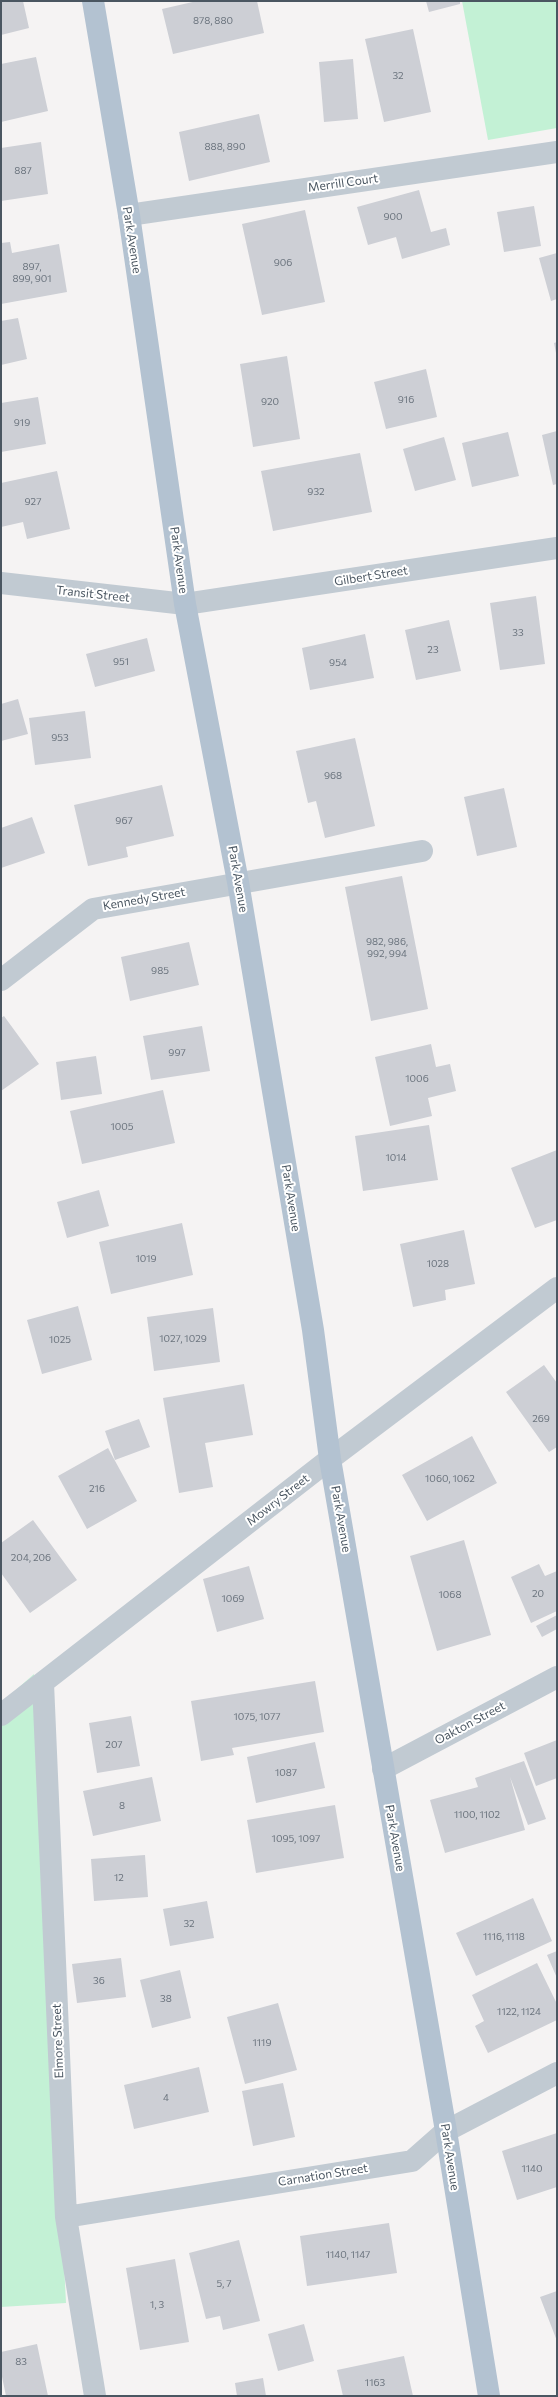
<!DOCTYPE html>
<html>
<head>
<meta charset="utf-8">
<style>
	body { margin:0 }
	#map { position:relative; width:558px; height:2397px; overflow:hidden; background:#f5f3f3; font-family:Commissioner,sans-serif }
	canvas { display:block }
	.frame { position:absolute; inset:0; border:2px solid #4a5661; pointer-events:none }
</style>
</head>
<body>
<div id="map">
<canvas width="558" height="2397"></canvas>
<div class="frame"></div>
</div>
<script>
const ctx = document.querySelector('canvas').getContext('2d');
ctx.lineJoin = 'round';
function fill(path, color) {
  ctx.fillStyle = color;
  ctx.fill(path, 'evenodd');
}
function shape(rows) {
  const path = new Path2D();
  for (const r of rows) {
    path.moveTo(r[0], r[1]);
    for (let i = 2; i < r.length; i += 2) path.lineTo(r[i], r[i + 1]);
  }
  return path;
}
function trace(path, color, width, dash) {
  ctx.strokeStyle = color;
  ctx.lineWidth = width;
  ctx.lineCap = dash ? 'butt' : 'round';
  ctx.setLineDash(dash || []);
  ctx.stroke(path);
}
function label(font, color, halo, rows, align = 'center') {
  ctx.font = font + ' Commissioner,sans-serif';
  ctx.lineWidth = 4;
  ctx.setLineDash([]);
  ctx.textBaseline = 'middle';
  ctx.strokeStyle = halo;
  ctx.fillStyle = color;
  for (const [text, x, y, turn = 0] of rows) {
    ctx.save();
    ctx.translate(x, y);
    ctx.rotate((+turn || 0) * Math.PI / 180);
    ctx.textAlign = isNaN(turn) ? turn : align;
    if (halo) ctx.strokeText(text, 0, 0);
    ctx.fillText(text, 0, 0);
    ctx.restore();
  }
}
fill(shape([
	[462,1,557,1,557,128,488,140],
	[34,1674,66,2303,1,2307,1,1703]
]), '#c3f1d5');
fill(shape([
	[1,1,23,1,29,28,1,35],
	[197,1,257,1,264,33,173,54,162,9],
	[426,1,460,1,460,4,429,12],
	[413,29,431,112,384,122,365,39],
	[36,57,48,111,1,122,1,64],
	[353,59,358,119,324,122,319,62],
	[259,114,270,162,189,181,179,132],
	[41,142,48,194,1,201,1,148],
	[419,190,431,232,446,228,450,245,402,259,396,237,368,245,357,207],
	[534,206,541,246,504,252,497,212],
	[305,210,325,302,262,315,242,224],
	[10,242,12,253,59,244,67,292,1,304,1,243],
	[557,253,557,299,551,301,539,258],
	[18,318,27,359,1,365,1,321],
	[557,342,557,353,556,353,554,343],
	[287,356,300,439,253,447,240,364],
	[426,369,437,417,386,429,374,382],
	[38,397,46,444,1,452,1,403],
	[557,431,557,484,553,485,542,435],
	[508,432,519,476,472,487,462,443],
	[444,437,456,480,415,491,403,449],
	[360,453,372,512,273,531,261,471],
	[57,471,70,529,27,539,23,522,1,527,1,483],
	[536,596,545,664,500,670,490,603],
	[449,620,461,671,416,680,405,630],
	[365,634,374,678,310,690,302,648],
	[147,638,155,671,95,687,86,654],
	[18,699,28,734,1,741,1,704],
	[85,711,91,758,35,765,29,718],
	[355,738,375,826,325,838,316,801,308,803,296,751],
	[162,785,174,836,126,847,128,857,88,866,74,805],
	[504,788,517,847,477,856,464,797],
	[32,817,45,853,1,868,1,828],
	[402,876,428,1009,371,1021,345,887],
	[189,942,199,985,130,1001,121,957],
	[4,1016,39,1064,1,1091,1,1018],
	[202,1026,210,1071,151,1080,143,1036],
	[431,1044,436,1067,450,1064,456,1091,428,1098,432,1116,390,1126,375,1057],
	[96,1056,102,1094,61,1100,56,1062],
	[163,1090,175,1143,82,1164,70,1111],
	[429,1125,438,1180,363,1191,355,1136],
	[557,1150,557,1220,535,1228,511,1168],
	[99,1190,109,1226,67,1238,57,1202],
	[182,1223,193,1275,111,1294,99,1242],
	[464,1230,475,1284,445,1290,446,1300,413,1307,400,1244],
	[78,1306,92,1360,42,1374,27,1320],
	[213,1308,220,1362,154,1371,147,1317],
	[544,1365,557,1383,557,1447,549,1452,506,1392],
	[244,1384,253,1435,205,1443,213,1487,179,1493,163,1398],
	[139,1419,150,1447,115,1460,105,1431],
	[472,1436,497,1483,427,1521,402,1475],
	[108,1448,137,1501,87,1529,58,1476],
	[33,1520,77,1580,30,1613,1,1573,1,1543],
	[464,1540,491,1635,437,1651,410,1556],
	[539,1564,545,1576,557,1571,557,1611,531,1623,511,1577],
	[249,1566,264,1619,217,1632,203,1579],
	[557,1615,557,1629,542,1637,536,1626],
	[315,1681,324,1732,232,1748,234,1755,201,1761,191,1701],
	[131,1716,140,1766,97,1773,89,1723],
	[557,1740,557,1778,536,1786,524,1753],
	[315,1742,325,1788,256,1803,247,1757],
	[524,1761,546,1819,528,1825,510,1777,525,1830,445,1853,430,1800,478,1787,475,1778],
	[152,1777,161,1821,93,1836,83,1791],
	[335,1805,344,1858,256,1873,247,1820],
	[145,1855,148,1897,94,1901,91,1859],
	[533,1898,552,1941,476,1976,456,1933],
	[207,1901,214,1938,170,1946,163,1909],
	[557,1951,557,1978,547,1955],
	[121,1958,126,1997,77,2003,72,1964],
	[537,1963,557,2004,557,2020,488,2053,475,2026,484,2021,472,1995],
	[180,1970,191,2018,152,2028,140,1980],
	[278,2003,297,2070,245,2084,227,2017],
	[199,2067,209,2112,134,2129,124,2085],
	[283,2083,295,2137,253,2146,242,2091],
	[557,2133,557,2187,517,2200,502,2151],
	[389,2223,397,2273,307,2286,300,2236],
	[239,2240,260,2321,223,2330,220,2316,206,2319,189,2253],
	[175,2259,189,2342,140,2350,126,2268],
	[557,2291,557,2341,540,2297],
	[304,2324,314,2361,278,2371,268,2334],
	[37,2344,48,2396,6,2396,1,2372,1,2352],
	[404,2356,413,2396,343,2396,337,2370],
	[263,2378,266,2396,237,2396,235,2383]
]), '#cdcfd5');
trace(shape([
	[129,215,557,152],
	[1,583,185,604,557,548],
	[1,980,93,909,422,851],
	[43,1683,66,2217,95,2396],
	[1,1715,330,1459,557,1288],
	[383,1769,557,1677],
	[66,2217,412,2161,446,2131,557,2073]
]), '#c1cad2', 22);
trace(shape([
	[93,1,129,215,185,604,238,882,313,1330,330,1459,446,2131,489,2396]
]), '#b3c2d1', 22);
label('10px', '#6b747e', null, [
	["878, 880",213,21],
	["32",398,76],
	["888, 890",225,147],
	["887",23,171],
	["900",393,217],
	["906",283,263],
	["897,",32,267],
	["899, 901",32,279],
	["916",406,400],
	["920",270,402],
	["919",22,423],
	["932",316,492],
	["927",33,502],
	["33",518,633],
	["23",433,650],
	["951",121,662],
	["954",338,663],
	["953",60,738],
	["968",333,776],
	["967",124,821],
	["982, 986,",387,942],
	["992, 994",387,954],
	["985",160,971],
	["997",177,1053],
	["1006",417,1079],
	["1005",122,1127],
	["1014",396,1158],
	["1019",146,1259],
	["1028",438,1264],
	["1027, 1029",183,1339],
	["1025",60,1340],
	["269",541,1419],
	["1060, 1062",450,1479],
	["216",97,1489],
	["204, 206",31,1558],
	["20",538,1594],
	["1068",450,1595],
	["1069",233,1599],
	["1075, 1077",257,1717],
	["207",114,1745],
	["1087",286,1773],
	["8",122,1806],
	["1100, 1102",477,1815],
	["1095, 1097",296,1839],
	["12",119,1878],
	["32",189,1924],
	["1116, 1118",504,1937],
	["36",99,1981],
	["38",166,1999],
	["1122, 1124",519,2012],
	["1119",262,2043],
	["4",166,2098],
	["1140",532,2169],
	["1140, 1147",348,2255],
	["5, 7",224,2284],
	["1, 3",157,2305],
	["83",21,2362],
	["1163",375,2383]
]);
label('12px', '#4a5661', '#fff', [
	["Merrill Court",343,183,-8],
	["Park Avenue",132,240,81],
	["Park Avenue",179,560,82],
	["Gilbert Street",371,576,-9],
	["Transit Street",93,594,6],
	["Park Avenue",238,879,80],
	["Kennedy Street",144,899,-10],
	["Park Avenue",291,1198,81],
	["Mowry Street",278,1500,-38],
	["Park Avenue",341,1519,80],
	["Oakton Street",470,1723,-28],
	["Park Avenue",395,1838,80],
	["Elmore Street",58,2041,-92],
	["Park Avenue",450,2157,81],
	["Carnation Street",323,2175,-9]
]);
</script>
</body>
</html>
